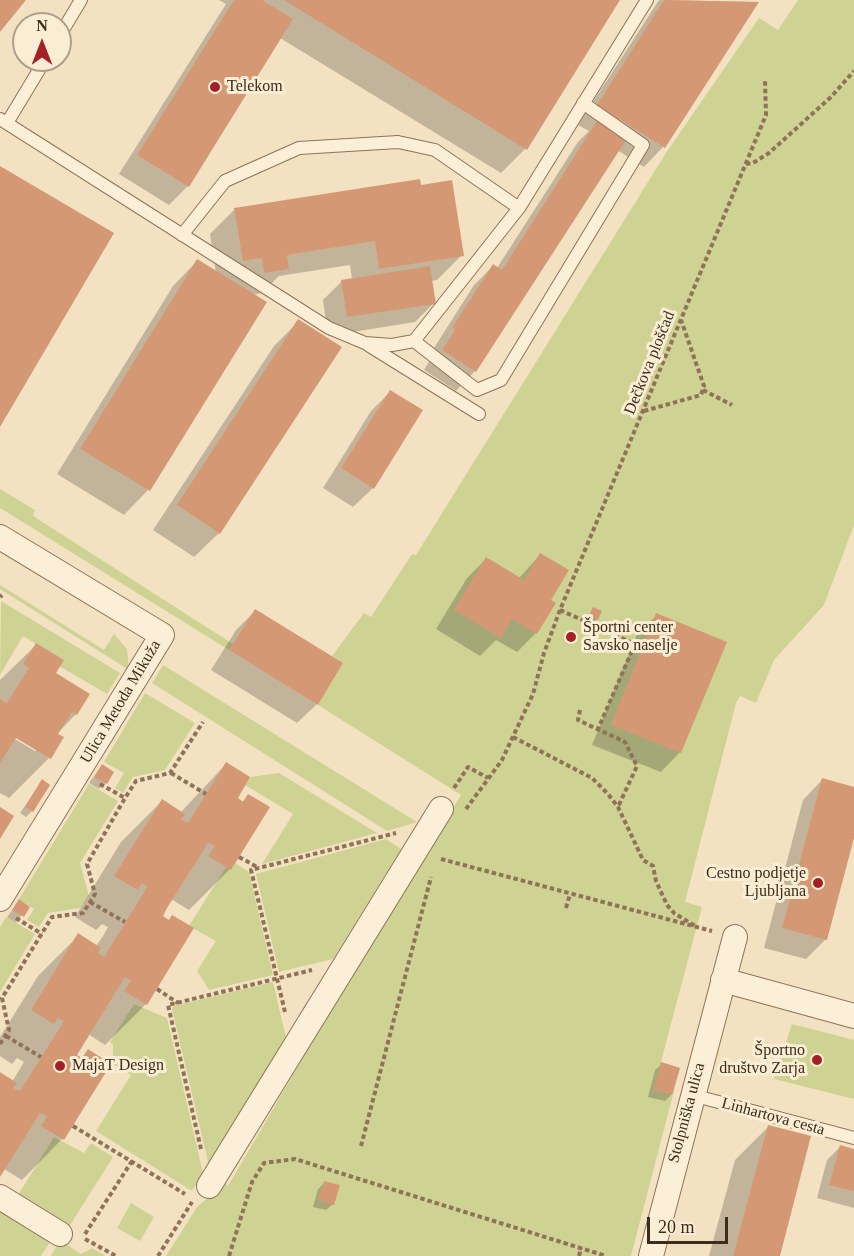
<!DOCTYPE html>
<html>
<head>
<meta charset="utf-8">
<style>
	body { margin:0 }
	#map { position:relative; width:854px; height:1256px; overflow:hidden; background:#f3e2c2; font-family:"Times New Roman",serif }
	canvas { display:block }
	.north { position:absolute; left:12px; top:12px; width:60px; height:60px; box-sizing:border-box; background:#f9edd3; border:2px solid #ae9f8a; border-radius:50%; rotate:0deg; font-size:16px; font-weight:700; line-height:24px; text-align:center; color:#3d2b1d }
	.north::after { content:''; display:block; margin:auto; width:21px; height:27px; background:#a52026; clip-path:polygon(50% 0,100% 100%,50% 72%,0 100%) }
	.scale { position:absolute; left:647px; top:1217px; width:81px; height:27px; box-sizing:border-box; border:3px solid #3d2b1d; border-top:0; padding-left:8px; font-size:18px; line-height:21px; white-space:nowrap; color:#3d2b1d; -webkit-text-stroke:4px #f9edd3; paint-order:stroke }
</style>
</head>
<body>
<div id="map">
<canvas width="854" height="1256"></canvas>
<div class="north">N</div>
<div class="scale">20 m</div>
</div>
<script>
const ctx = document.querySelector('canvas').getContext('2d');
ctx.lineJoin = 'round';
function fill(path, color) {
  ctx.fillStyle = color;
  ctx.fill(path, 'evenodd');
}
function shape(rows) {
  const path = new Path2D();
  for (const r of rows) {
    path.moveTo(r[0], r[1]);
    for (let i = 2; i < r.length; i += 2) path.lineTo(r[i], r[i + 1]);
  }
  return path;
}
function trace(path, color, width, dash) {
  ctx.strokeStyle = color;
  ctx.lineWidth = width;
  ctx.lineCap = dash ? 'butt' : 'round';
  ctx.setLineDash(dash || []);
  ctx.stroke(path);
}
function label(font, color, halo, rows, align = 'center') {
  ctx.font = font + ' "Times New Roman",serif';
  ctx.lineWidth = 6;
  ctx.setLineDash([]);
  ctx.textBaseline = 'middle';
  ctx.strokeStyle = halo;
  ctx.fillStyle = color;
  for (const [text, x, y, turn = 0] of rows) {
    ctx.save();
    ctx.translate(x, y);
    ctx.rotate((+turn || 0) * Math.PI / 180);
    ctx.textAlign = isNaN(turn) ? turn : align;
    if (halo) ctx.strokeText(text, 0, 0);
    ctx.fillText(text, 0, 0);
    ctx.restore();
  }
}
fill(shape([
	[798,0,854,0,854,525,824,605,774,660,756,703,740,696,736,703,685,902,702,907,661,1062,680,1068,631,1256,166,1256,197,1207,225,1183,228,1186,369,945,461,795,318,705,343,663,332,656,364,613,371,617,412,554,416,555,666,153,759,18,778,30],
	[0,489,35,510,33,516,233,644,229,650,0,508],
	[0,585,104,650,114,634,127,649,129,670,0,589],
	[1,601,120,673,107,694,59,666,63,660,23,636,0,675],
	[163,665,417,822,387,831,152,683],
	[145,693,195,723,165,770,133,777,123,793,115,788,124,773,104,762],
	[279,773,377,833,262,864,293,814,245,785,250,777],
	[89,784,118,801,80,863,89,896,80,908,48,913,39,927,27,920,34,909,19,899],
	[386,839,401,849,333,959,279,972,256,874],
	[235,863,249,872,273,975,209,990,197,971,216,941,189,926,226,867,231,870],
	[6,917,35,934,0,992,0,927],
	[273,982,286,1038,209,1166,172,1009,174,1006],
	[134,1004,167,1018,203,1173,192,1191,96,1131,131,1075,113,1064,113,1045,110,1042],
	[792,1024,854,1040,854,1099,774,1079],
	[54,1137,84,1153,91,1143,113,1157,67,1230,0,1189,0,1184,18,1195],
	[131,1203,154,1217,140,1241,117,1228],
	[0,1204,53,1237,41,1256,0,1256],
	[60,1240,81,1254,92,1248,106,1256,51,1256]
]), '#ced394');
fill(shape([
	[219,0,618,0,525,149,501,173,280,38,188,186,169,205,119,174,226,4],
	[659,0,757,2,663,147,644,167,617,150,475,371,456,391,424,370,436,350,434,348,474,285,493,266,497,268,578,142,589,131,578,125],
	[419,187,462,255,437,280,431,281,434,303,415,322,328,336,323,300,342,281,352,279,350,265,279,276,262,293,252,295,264,302,148,490,124,515,57,474,173,286,197,261,216,273,210,234,235,209],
	[299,321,219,533,194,557,153,530,274,346],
	[390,392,373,488,353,507,323,488,371,411],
	[540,555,548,600,536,633,517,652,496,640,480,656,436,629,467,578,486,559,519,578],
	[593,609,597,619,591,625,584,622],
	[255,611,317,704,297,723,211,670,236,630],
	[657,615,680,752,661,772,592,745,637,634],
	[36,645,76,714,56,735,49,758,9,798,0,793,0,680],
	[10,733,37,749,35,751,8,735],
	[226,764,236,798,242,802,249,796,268,808,230,869,189,910,171,899,161,917,146,1004,105,1045,88,1034,75,1055,81,1059,88,1051,109,1064,62,1139,22,1180,4,1169,0,1174,0,1074,12,1082,24,1062,17,1058,12,1064,0,1056,0,1037,38,976,79,935,96,946,103,936,108,927,102,924,96,930,75,917,121,842,162,801,180,813],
	[102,766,106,783,99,789,89,783],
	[822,780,854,788,854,832,826,939,806,959,764,948,803,800],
	[42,781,32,811,26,817,20,813],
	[19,901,28,907,16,923,7,917],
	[662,1064,671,1095,665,1101,648,1097,655,1070],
	[768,1127,778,1256,709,1256,735,1160],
	[840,1147,854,1151,854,1208,817,1198,827,1160],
	[325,1182,333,1204,326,1210,313,1207,318,1189]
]), '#0003');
fill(shape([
	[0,0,26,0,0,32],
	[234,0,262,0,293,19,189,187,137,155],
	[284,0,620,0,527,150],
	[664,0,759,2,665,148,597,105],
	[597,121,626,140,476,372,442,350,455,330,452,328,493,264,502,270],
	[0,166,114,233,0,427],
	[420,179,421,185,452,180,464,256,379,269,375,241,287,255,289,269,264,273,262,258,243,261,234,208],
	[197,259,267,302,150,491,80,449],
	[430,266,436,304,347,317,341,280],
	[298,319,342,347,220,534,177,505],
	[390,390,423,410,374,489,341,468],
	[540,553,569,570,551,600,556,603,537,634,512,619,501,638,454,610,486,557,524,580],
	[593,607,602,611,598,620,589,615],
	[255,609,343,663,318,705,229,650],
	[656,613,727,642,681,753,611,725],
	[36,643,64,660,56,673,90,694,77,715,72,712,58,734,64,737,51,759,16,738,0,763,0,699,7,703,29,668,23,664],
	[226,762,250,777,238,798,243,802,248,794,270,807,231,870,208,856,215,846,208,843,167,908,163,916,169,920,172,915,194,928,147,1005,124,991,131,981,125,977,77,1055,82,1058,88,1049,111,1064,64,1140,41,1126,47,1116,40,1113,0,1177,0,1072,17,1083,13,1088,20,1091,64,1021,58,1018,54,1024,31,1010,78,933,101,948,98,953,104,957,143,894,147,886,142,883,138,890,114,876,162,799,185,814,181,819,188,823],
	[102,764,114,772,107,784,94,777],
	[822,778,854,787,854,838,827,940,782,928],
	[42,779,50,785,33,812,25,807],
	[0,807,14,816,0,839],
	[19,899,30,907,24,917,12,910],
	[661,1062,680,1068,672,1095,654,1090],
	[768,1125,811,1136,780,1256,733,1256],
	[840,1145,854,1149,854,1191,829,1185],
	[324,1181,340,1185,334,1205,318,1200]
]), '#d59874');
const lane = shape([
	[60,35,81,0],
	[0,119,329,328,365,343,392,345,414,341,519,208,647,0],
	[7,123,45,60],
	[182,235,225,181,299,148,398,142,435,150,519,208],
	[414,341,477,390,501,380,643,145,583,103],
	[368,345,479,414],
	[692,1095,854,1138]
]);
const street = shape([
	[0,537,162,635,0,899],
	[723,980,854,1016],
	[209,1186,441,809],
	[0,1197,60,1234],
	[651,1256,735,937]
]);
trace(lane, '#8f7257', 14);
trace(street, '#8f7257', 26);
trace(shape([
	[746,164,753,163,769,153,831,97,854,71],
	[703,390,732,405],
	[644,411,701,395,704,386,681,320],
	[0,597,2,595],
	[560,610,635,644,598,729],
	[580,710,578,720,625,742,637,766,618,807],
	[513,737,592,778,608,794,618,807,643,860,653,866,656,881,667,905,674,913,695,926],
	[171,773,206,794],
	[100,784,125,798],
	[454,788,468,767,488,778],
	[466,809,502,760,533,694,544,653,560,610,766,115,765,80],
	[239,857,259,868],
	[441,859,712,931],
	[90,902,125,922],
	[566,908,570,894],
	[16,918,42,934],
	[157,989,178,1003],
	[285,1012,251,870,396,833],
	[6,1036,41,1057],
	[0,1044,9,1030,2,998,52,917,83,913,90,902,95,894,87,864,125,798,136,781,170,773,203,722],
	[73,1126,185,1194],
	[361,1146,431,877],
	[201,1149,168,1005,312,970],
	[85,1234,132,1161],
	[85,1239,116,1256],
	[158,1256,192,1202],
	[229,1256,252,1182,264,1163,295,1159,606,1256],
	[579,1256,581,1248]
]), '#8f7257', 4, [4.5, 3]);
trace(lane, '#fcefd7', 12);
trace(street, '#fcefd7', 24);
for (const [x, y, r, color] of [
	[215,87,6,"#a52026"],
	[571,637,6,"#a52026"],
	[818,883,6,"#a52026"],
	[817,1060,6,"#a52026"],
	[60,1066,6,"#a52026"]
]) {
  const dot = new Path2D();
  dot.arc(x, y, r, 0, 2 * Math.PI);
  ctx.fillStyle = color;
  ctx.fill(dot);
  trace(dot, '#f9edd3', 2);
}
label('16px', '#3d2b1d', '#f9edd3', [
	["Telekom",227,87],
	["Športni center",583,628],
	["Savsko naselje",583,646],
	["Cestno podjetje",806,874,"right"],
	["Ljubljana",806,892,"right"],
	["Športno",805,1051,"right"],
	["društvo Zarja",805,1069,"right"],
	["MajaT Design",72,1066]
], 'left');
label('16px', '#3d2b1d', '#f9edd3', [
	["Dečkova ploščad",650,363,-68],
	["Ulica Metoda Mikuža",121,702,-59],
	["Stolpniška ulica",687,1113,-75],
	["Linhartova cesta",773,1117,15]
]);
</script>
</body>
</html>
